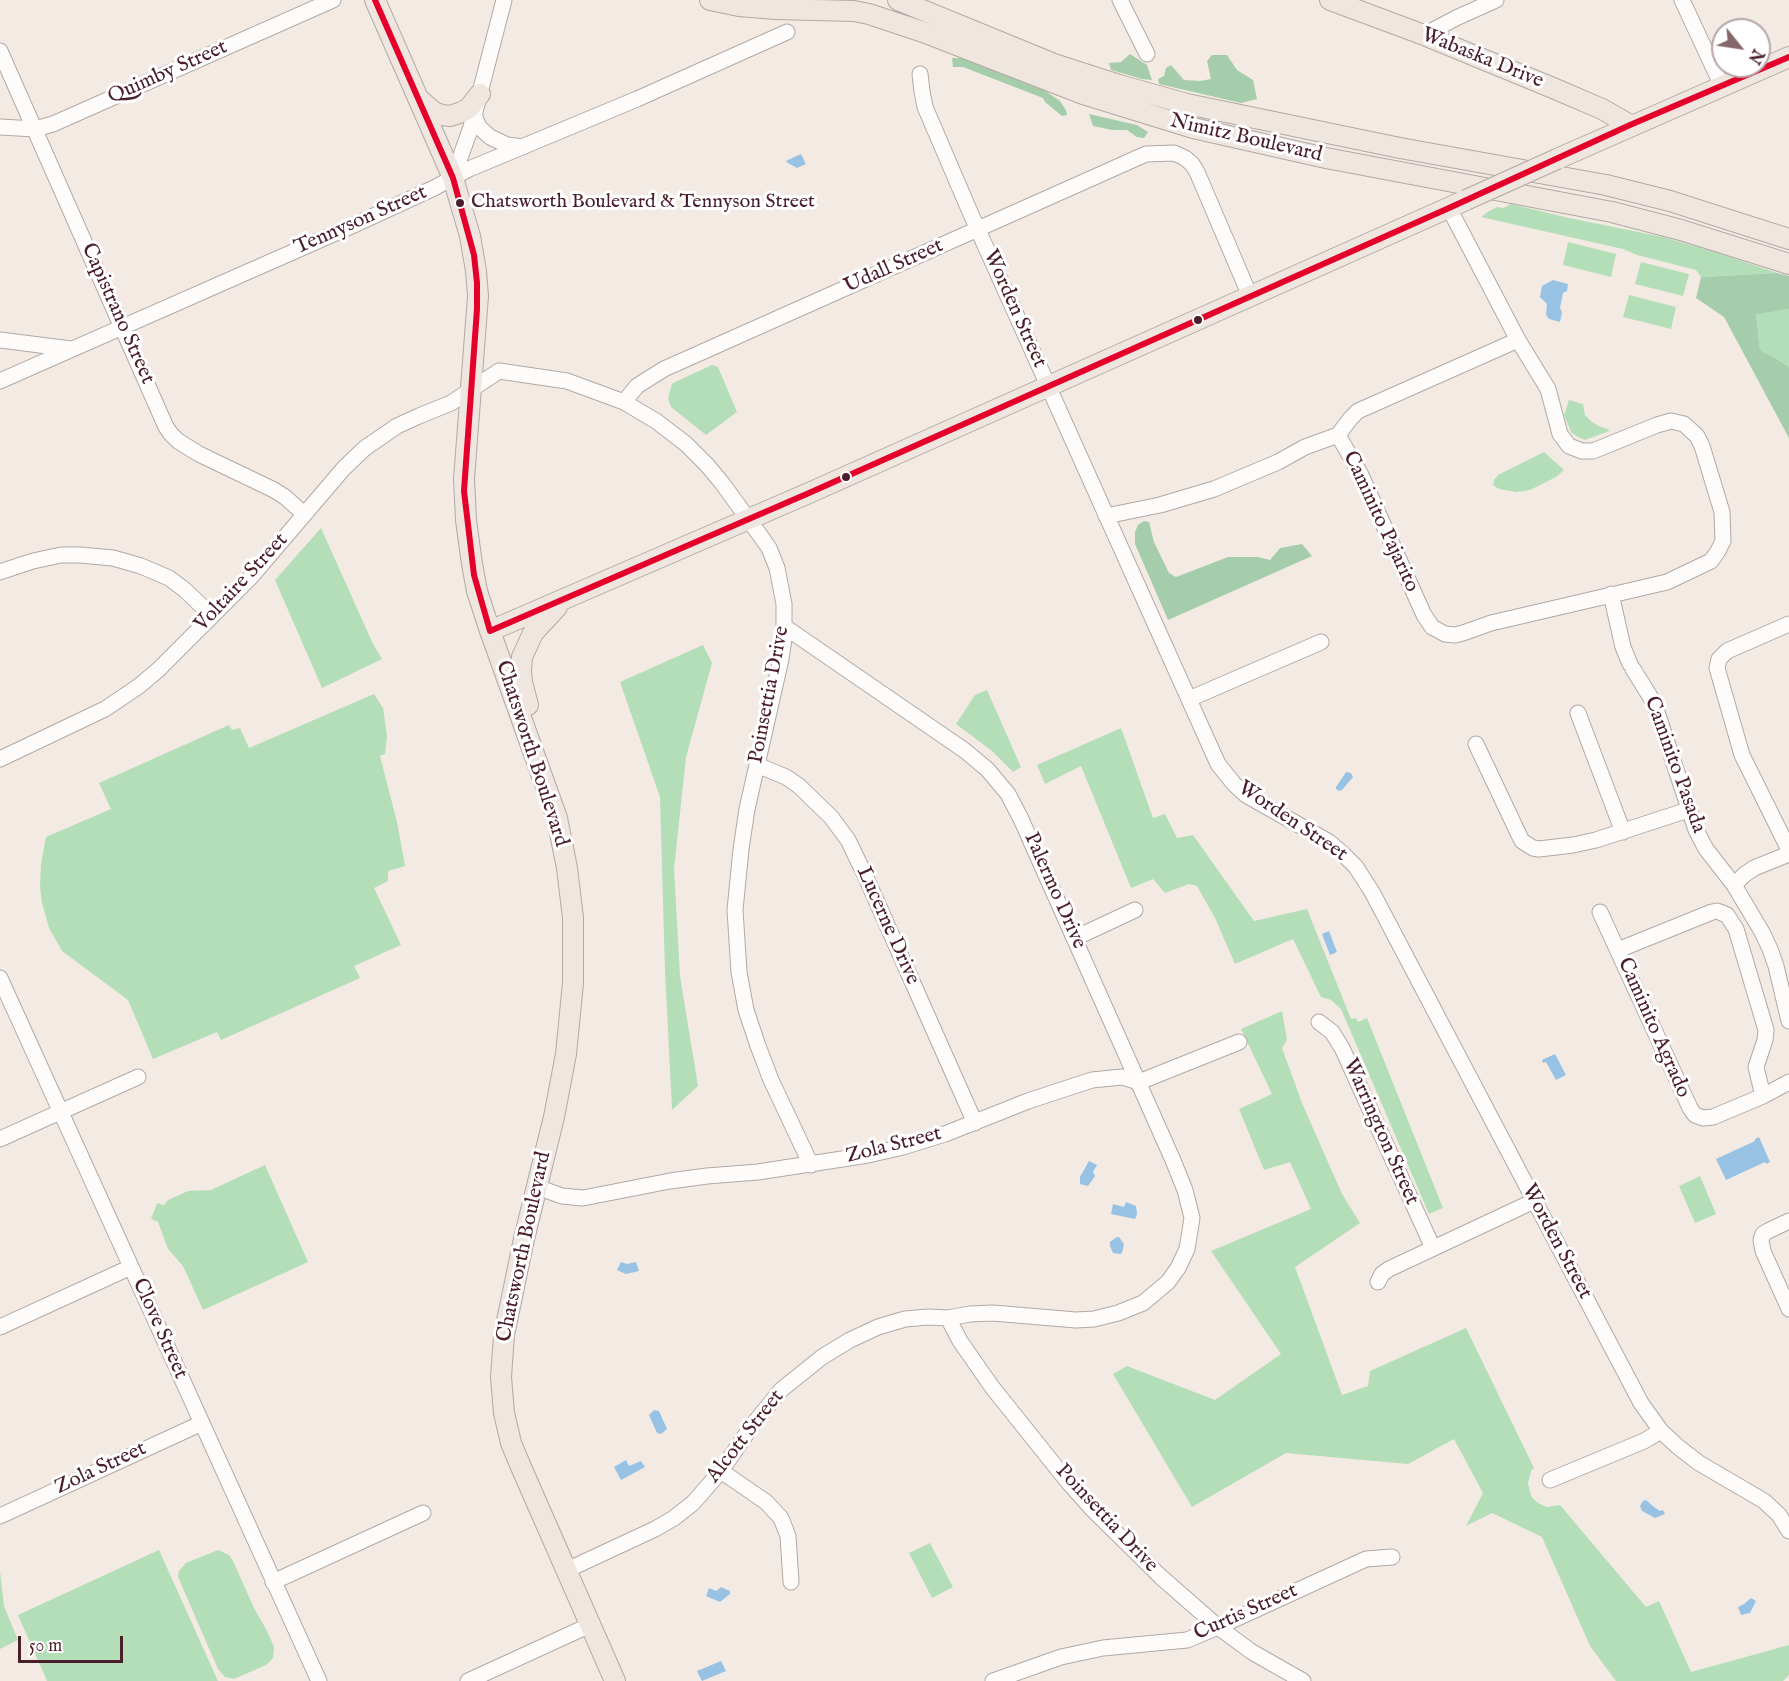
<!DOCTYPE html>
<html>
<head>
<meta charset="utf-8">
<style>
	body { margin:0 }
	#map { position:relative; width:1789px; height:1681px; overflow:hidden; background:#f3ebe3; font-family:"IM FELL English",serif }
	canvas { display:block }
	.north { position:absolute; left:1711px; top:18px; width:60px; height:60px; box-sizing:border-box; background:#fff; border:2px solid #b7a5aa; border-radius:50%; rotate:120deg; font-size:16px; font-weight:700; line-height:24px; text-align:center; color:#4a1f2b }
	.north::after { content:''; display:block; margin:auto; width:21px; height:27px; background:#85666b; clip-path:polygon(50% 0,100% 100%,50% 72%,0 100%) }
	.scale { position:absolute; left:18px; top:1636px; width:105px; height:27px; box-sizing:border-box; border:3px solid #4a1f2b; border-top:0; padding-left:8px; font-size:18px; line-height:21px; white-space:nowrap; color:#4a1f2b; -webkit-text-stroke:4px #fff; paint-order:stroke }
</style>
</head>
<body>
<div id="map">
<canvas width="1789" height="1681"></canvas>
<div class="north">N</div>
<div class="scale">50 m</div>
</div>
<script>
const ctx = document.querySelector('canvas').getContext('2d');
ctx.lineJoin = 'round';
function fill(path, color) {
  ctx.fillStyle = color;
  ctx.fill(path, 'evenodd');
}
function shape(rows) {
  const path = new Path2D();
  for (const r of rows) {
    path.moveTo(r[0], r[1]);
    for (let i = 2; i < r.length; i += 2) path.lineTo(r[i], r[i + 1]);
  }
  return path;
}
function trace(path, color, width, dash) {
  ctx.strokeStyle = color;
  ctx.lineWidth = width;
  ctx.lineCap = dash ? 'butt' : 'round';
  ctx.setLineDash(dash || []);
  ctx.stroke(path);
}
function label(font, color, halo, rows, align = 'center') {
  ctx.font = font + ' "IM FELL English",serif';
  ctx.lineWidth = 6;
  ctx.setLineDash([]);
  ctx.textBaseline = 'middle';
  ctx.strokeStyle = halo;
  ctx.fillStyle = color;
  for (const [text, x, y, turn = 0] of rows) {
    ctx.save();
    ctx.translate(x, y);
    ctx.rotate((+turn || 0) * Math.PI / 180);
    ctx.textAlign = isNaN(turn) ? turn : align;
    if (halo) ctx.strokeText(text, 0, 0);
    ctx.fillText(text, 0, 0);
    ctx.restore();
  }
}
fill(shape([
	[1511,204,1569,218,1663,237,1712,251,1777,273,1701,277,1696,270,1637,255,1623,249,1481,217,1489,211,1497,207,1503,208],
	[1568,242,1616,254,1611,277,1563,265],
	[1641,262,1689,274,1683,296,1635,284],
	[1629,295,1676,307,1671,329,1623,317],
	[1789,309,1789,367,1777,359,1760,350,1756,313],
	[712,365,718,367,737,412,706,435,671,407,668,398,672,384,675,382],
	[1569,400,1583,404,1585,415,1592,422,1601,427,1608,429,1609,431,1585,440,1578,437,1571,432,1564,415],
	[1544,452,1564,470,1556,477,1530,490,1516,492,1499,489,1493,485,1494,480,1498,475],
	[321,528,373,644,382,659,322,688,275,580],
	[703,645,712,663,686,757,674,869,680,976,698,1086,672,1110,665,971,660,797,620,682],
	[987,690,1021,767,1013,772,992,751,956,724,975,695],
	[374,694,383,708,387,736,385,754,380,756,397,822,405,866,388,871,388,881,374,888,401,945,354,966,360,978,221,1040,217,1032,153,1059,128,1000,62,951,49,928,42,903,40,887,41,864,46,837,111,809,99,783,229,725,232,730,240,728,249,748],
	[1121,728,1153,818,1165,814,1177,838,1193,835,1254,921,1307,909,1351,1019,1356,1018,1358,1022,1367,1018,1443,1208,1429,1214,1341,1009,1331,1000,1321,997,1293,939,1235,964,1215,918,1197,886,1189,884,1165,893,1153,879,1131,888,1081,766,1045,784,1037,765],
	[1282,1011,1287,1040,1282,1048,1302,1103,1342,1194,1360,1223,1295,1267,1342,1395,1368,1386,1370,1371,1466,1328,1534,1468,1531,1471,1528,1483,1531,1496,1538,1503,1547,1507,1560,1505,1646,1607,1659,1601,1691,1672,1789,1645,1789,1675,1783,1681,1616,1681,1590,1646,1542,1537,1492,1513,1466,1526,1483,1493,1454,1439,1408,1464,1286,1453,1192,1507,1113,1374,1127,1366,1215,1400,1281,1354,1211,1251,1311,1209,1290,1162,1264,1170,1239,1109,1272,1094,1241,1029],
	[265,1165,308,1262,203,1310,183,1266,168,1249,158,1222,151,1219,157,1203,164,1205,168,1200,188,1191,211,1190],
	[1700,1176,1716,1214,1695,1223,1679,1186],
	[930,1543,953,1587,932,1598,909,1553],
	[159,1550,218,1681,47,1681,18,1615],
	[218,1550,229,1555,233,1561,254,1608,267,1631,274,1647,273,1658,266,1665,234,1679,225,1677,218,1669,178,1577,179,1571,186,1563],
	[0,1571,4,1606,18,1640,0,1649]
]), '#b3deb8');
fill(shape([
	[1130,54,1147,65,1152,80,1142,79,1111,70,1109,63,1121,62],
	[1212,55,1227,55,1237,70,1253,80,1257,99,1241,103,1159,84,1158,79,1164,76,1166,68,1171,65,1184,80,1200,81,1211,79,1207,61],
	[952,58,961,58,1044,90,1060,101,1066,110,1067,115,1062,116,1045,102,1043,98,963,67,953,67],
	[1089,114,1137,125,1148,132,1144,138,1137,137,1127,130,1112,130,1093,126],
	[1777,273,1789,276,1789,309,1756,314,1760,350,1777,359,1789,367,1789,438,1724,317,1696,298,1701,277],
	[1144,521,1149,522,1154,542,1169,573,1176,577,1228,557,1258,557,1270,560,1280,548,1302,544,1312,556,1168,620,1135,544,1135,532,1138,525]
]), '#a6cdab');
fill(shape([
	[801,154,806,164,797,168,788,163,786,161],
	[1553,280,1568,284,1567,291,1563,293,1560,308,1562,312,1560,322,1549,319,1546,315,1547,304,1540,297,1542,286],
	[1346,772,1351,773,1353,777,1342,790,1339,791,1336,789,1336,787],
	[1329,931,1337,952,1330,955,1322,934],
	[1555,1054,1566,1075,1556,1080,1546,1062,1543,1063,1542,1060],
	[1759,1137,1770,1162,1766,1164,1765,1162,1726,1180,1716,1159,1755,1141,1755,1139],
	[1089,1161,1097,1165,1093,1172,1095,1176,1088,1186,1080,1184,1080,1177],
	[1126,1202,1136,1206,1137,1214,1135,1219,1111,1214,1113,1204,1124,1207],
	[1117,1237,1119,1237,1124,1244,1122,1253,1120,1254,1113,1253,1110,1246,1110,1242],
	[621,1262,627,1264,636,1262,639,1271,626,1274,617,1270],
	[654,1410,659,1411,667,1429,661,1434,657,1433,649,1415],
	[626,1460,629,1466,641,1461,645,1467,621,1480,614,1467],
	[1646,1500,1654,1507,1660,1511,1663,1510,1665,1514,1655,1518,1642,1511,1640,1506,1643,1501],
	[721,1587,730,1591,730,1594,720,1602,706,1596,709,1588,716,1591],
	[1751,1598,1756,1601,1750,1613,1741,1615,1738,1607,1744,1604],
	[721,1661,726,1671,702,1681,697,1671]
]), '#97c2e4');
const minor = shape([
	[1120,0,1147,54],
	[1682,0,1722,86],
	[1424,35,1456,18,1496,0],
	[0,51,166,427,171,434,178,441,199,454,274,490,285,497,304,514],
	[920,74,922,91,925,107,970,212,1218,764,1234,784,1246,795,1329,842,1342,853,1356,867,1372,892,1641,1403,1661,1431,1677,1446,1699,1463,1764,1501,1779,1515,1789,1531],
	[475,113,475,118,479,127,490,137,507,145,523,147],
	[0,127,35,129,53,124,333,0],
	[453,178,471,127,504,0],
	[0,340,71,349],
	[0,381,354,225,434,188,469,169,637,99,787,32],
	[624,402,637,386,664,369,1146,154,1174,153,1185,158,1192,164,1197,172,1250,296],
	[1338,435,1361,475,1424,615,1432,627,1445,634,1455,635,1463,633,1491,623,1667,582,1711,561,1718,551,1723,541,1722,512,1702,446,1697,436,1684,424,1671,421,1657,425,1593,451,1582,451,1569,446,1560,434,1548,389,1518,340,1449,208],
	[1338,435,1350,419,1358,411,1518,340],
	[1106,516,1160,505,1214,489,1278,462,1305,447,1338,435],
	[0,572,33,561,61,555,80,555,113,558,141,566,169,578,185,590,212,616],
	[1611,594,1623,647,1630,664],
	[1789,624,1727,651,1719,659,1717,668,1742,755,1789,850],
	[1633,669,1654,703,1696,830,1706,849,1734,885,1762,932,1770,949,1776,966,1789,1021],
	[1189,699,1321,642],
	[1578,713,1623,832],
	[1476,744,1519,835,1522,841,1533,848,1539,849,1573,845,1596,840,1688,810],
	[0,759,105,709,139,686,158,670,251,577,344,468,365,448,397,426,419,416,451,403,499,371,567,381,624,402,656,421,686,444,707,465,722,483,762,538,769,548,777,568,784,604,784,639,781,659,747,809,741,849,735,910,739,972,746,1010,758,1046,771,1080,811,1165],
	[757,765,786,777,799,786,831,817,848,840,864,873,975,1123],
	[1734,885,1744,875,1754,868,1789,854],
	[1600,912,1690,1108,1695,1115,1703,1118,1713,1117,1763,1096,1789,1082],
	[1075,938,1135,910],
	[1618,950,1712,912,1717,911,1727,915,1736,929,1766,1030,1765,1040,1756,1067,1763,1096],
	[0,978,319,1681],
	[1319,1022,1332,1032,1342,1048,1433,1248],
	[0,1139,138,1077],
	[537,1187,562,1196,583,1198,670,1181,707,1176,758,1172,868,1155,903,1147,945,1134,1028,1101,1092,1080,1122,1077,1139,1082,1239,1042],
	[1789,1221,1768,1231,1763,1234,1761,1240,1763,1251,1789,1309],
	[1378,1282,1382,1274,1389,1269,1534,1201],
	[948,1318,960,1341,992,1387,1068,1482,1093,1510,1161,1577,1218,1627,1252,1652,1303,1681],
	[0,1327,131,1267],
	[721,1471,766,1502,781,1518,788,1536,791,1582],
	[1550,1480,1644,1441,1661,1431],
	[0,1516,202,1423],
	[567,1570,655,1529,674,1518,693,1503,721,1471,751,1427,781,1390,822,1357,850,1340,878,1327,905,1319,928,1317,948,1318,970,1314,993,1313,1076,1320,1094,1319,1118,1313,1143,1303,1168,1282,1178,1268,1187,1249,1192,1218,1185,1190,1172,1158,1021,819,1008,794,987,769,964,750,785,627],
	[273,1582,423,1513],
	[468,1681,590,1625],
	[993,1681,1061,1657,1103,1648,1187,1640,1218,1627,1366,1559,1392,1557]
]);
const major = shape([
	[375,0,453,178,470,236,476,271,478,296,464,479,466,520,472,564,477,591,490,631,557,818,567,868,573,918,573,983,566,1054,554,1117,524,1239,504,1335,501,1377,504,1413,511,1443,521,1467,615,1681],
	[710,0,739,6,775,9,854,11,869,14,923,32,1083,94,1193,128,1326,158,1612,212,1681,230,1789,264],
	[898,0,1054,64,1119,85,1187,104,1400,148,1606,185,1670,201,1789,239],
	[1330,0,1424,35,1553,88,1602,109,1630,125],
	[419,99,434,112,442,115,450,116,462,112,469,108,480,94],
	[1557,159,1789,57],
	[490,631,809,493,1466,200],
	[528,705,522,682,521,671,522,657,533,633,557,607]
]);
trace(minor, '#b2a8a5', 17);
trace(major, '#b2a8a5', 22);
trace(minor, '#fdfcfb', 15);
trace(major, '#eee6df', 20);
const majorBridge = shape([
	[1466,200,1557,159]
]);
trace(majorBridge, '#b2a8a5', 22, []);
trace(majorBridge, '#eee6df', 20);
trace(shape([
	[375,0,453,178,474,255,477,283,477,309,464,491,474,575,490,631,809,493,1449,208,1630,125,1789,57]
]), '#e4002b', 6);
for (const [x, y, r, color] of [
	[460,203,5,"#4a1f2b"],
	[1198,320,5,"#4a1f2b"],
	[846,477,5,"#4a1f2b"]
]) {
  const dot = new Path2D();
  dot.arc(x, y, r, 0, 2 * Math.PI);
  ctx.fillStyle = color;
  ctx.fill(dot);
  trace(dot, '#fff', 2);
}
label('20px', '#4a1f2b', '#fff', [
	["Chatsworth Boulevard & Tennyson Street",471,203]
], 'left');
label('21px', '#4a1f2b', '#fff', [
	["Wabaska Drive",1482,59,22],
	["Quimby Street",168,73,-24],
	["Nimitz Boulevard",1246,139,13],
	["Tennyson Street",361,221,-24],
	["Udall Street",894,267,-24],
	["Worden Street",1014,309,66],
	["Capistrano Street",117,314,66],
	["Caminito Pajarito",1380,522,65],
	["Voltaire Street",242,583,-47],
	["Poinsettia Drive",770,695,-79],
	["Chatsworth Boulevard",531,754,72],
	["Caminito Pasada",1674,765,70],
	["Worden Street",1292,822,34],
	["Palermo Drive",1054,891,66],
	["Lucerne Drive",887,926,66],
	["Caminito Agrado",1653,1028,66],
	["Warrington Street",1380,1132,66],
	["Zola Street",894,1146,-14],
	["Worden Street",1556,1242,62],
	["Chatsworth Boulevard",525,1247,-78],
	["Clove Street",159,1329,66],
	["Alcott Street",746,1437,-52],
	["Zola Street",101,1469,-25],
	["Poinsettia Drive",1106,1519,47],
	["Curtis Street",1246,1613,-24]
]);
</script>
</body>
</html>
